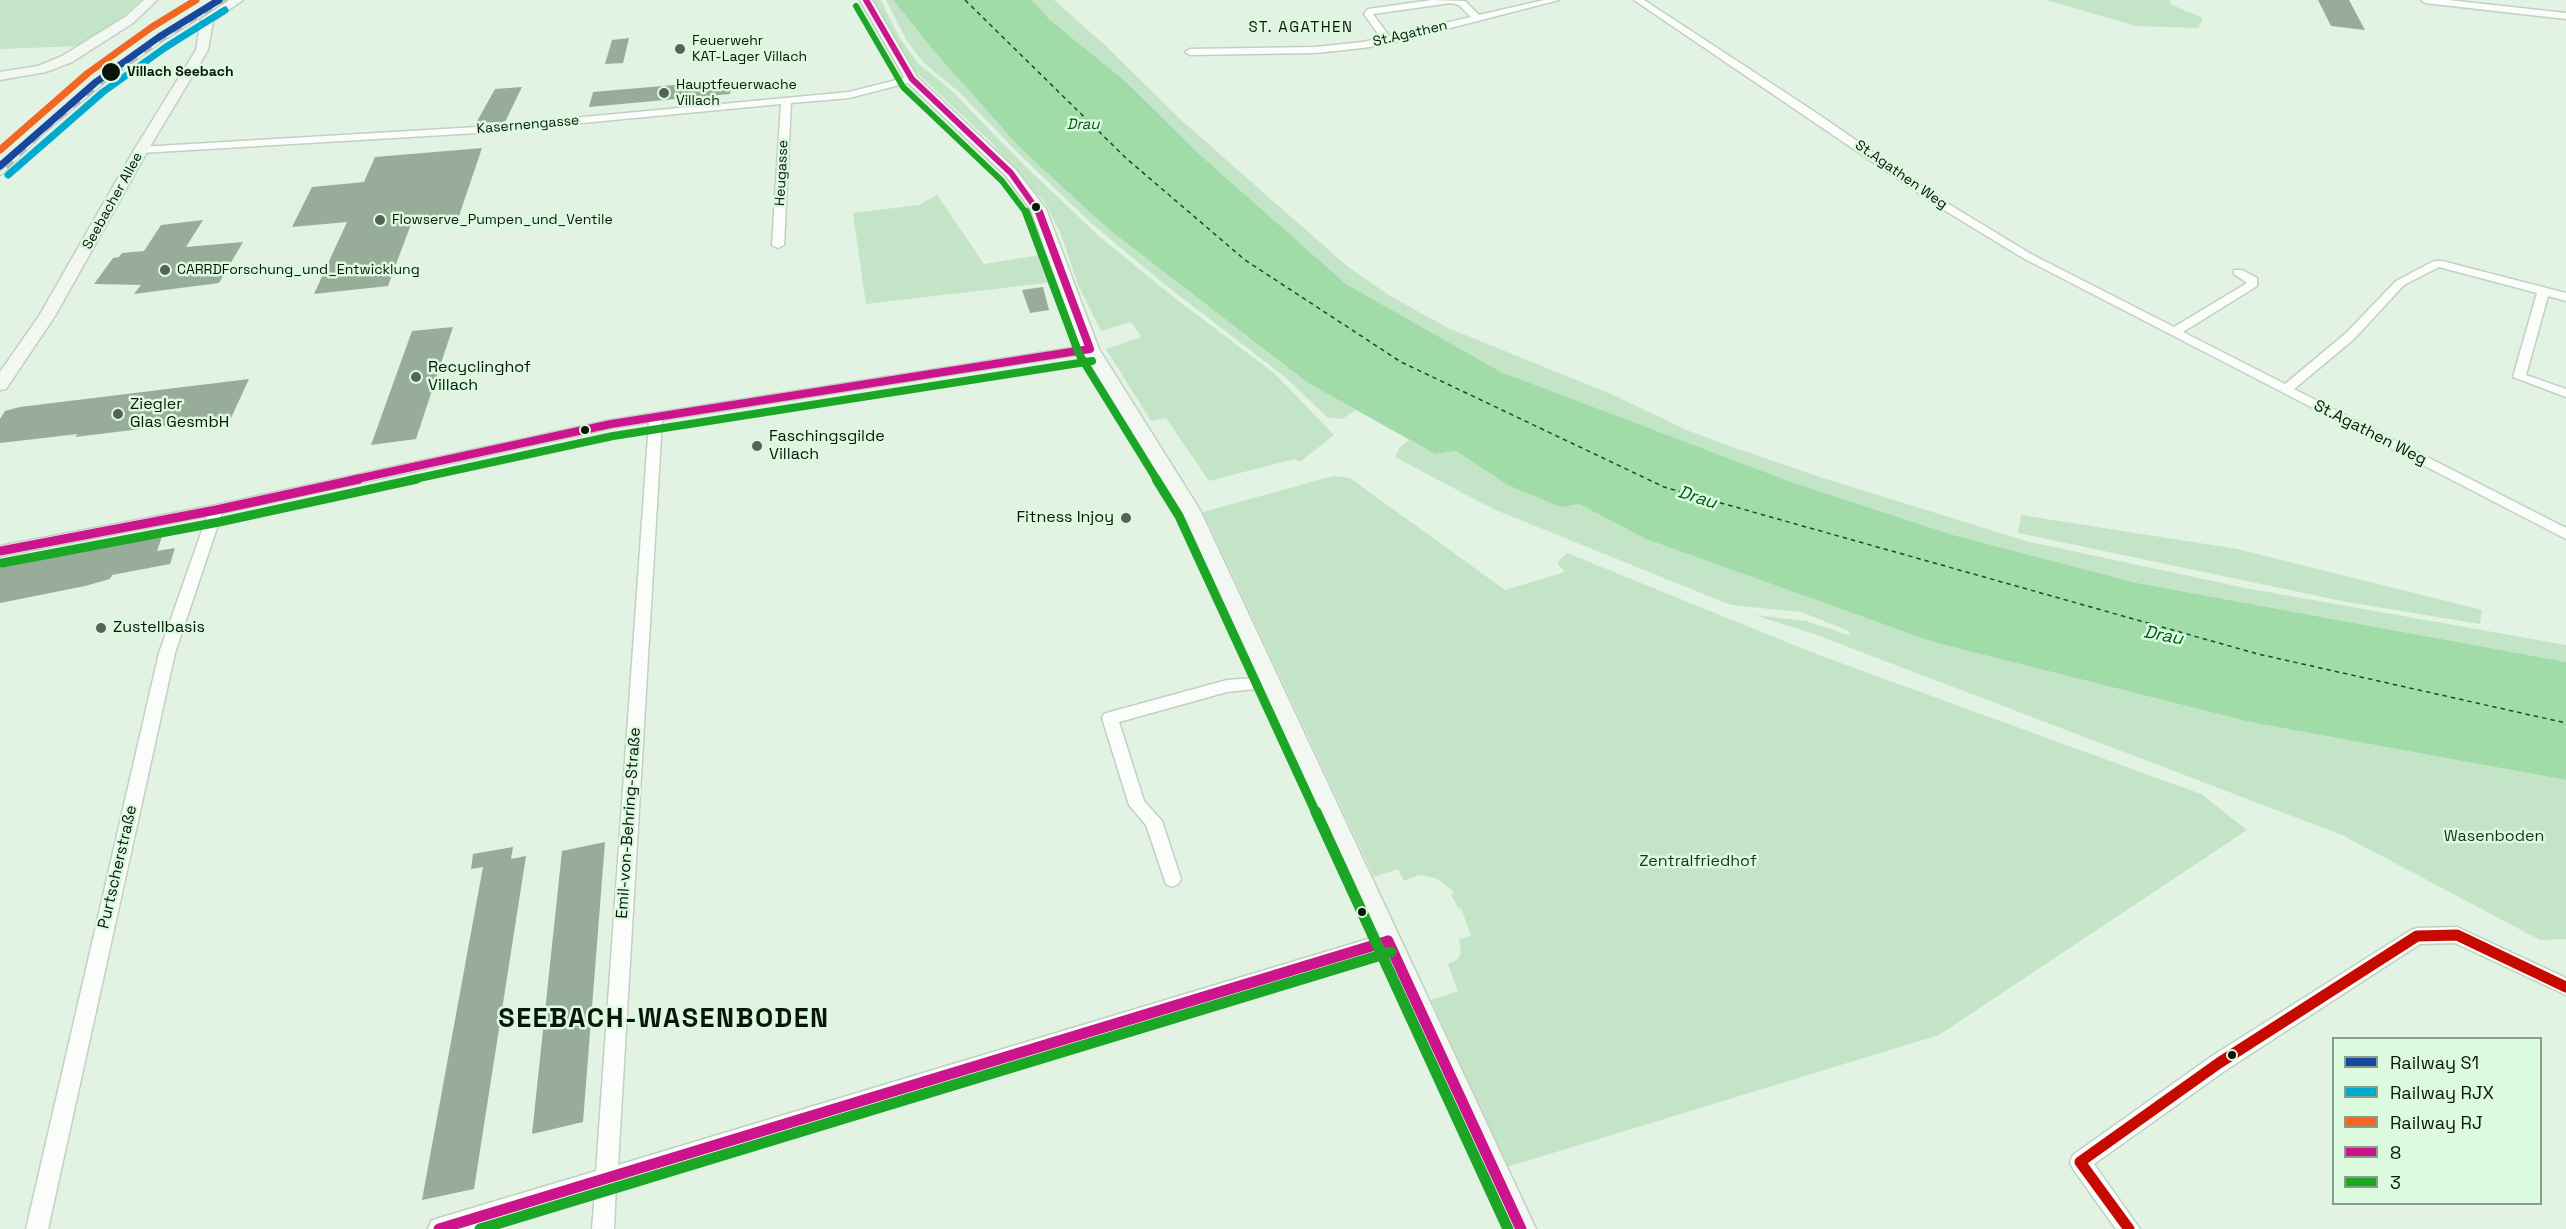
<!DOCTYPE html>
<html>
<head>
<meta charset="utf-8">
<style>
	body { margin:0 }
	#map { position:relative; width:2566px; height:1229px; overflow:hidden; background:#e2f3e4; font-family:"Space Grotesk",sans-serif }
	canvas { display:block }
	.legend { position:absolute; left:2332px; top:1037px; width:210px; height:168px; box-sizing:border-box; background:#dbfade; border:2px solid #879e8a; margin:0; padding:8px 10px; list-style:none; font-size:18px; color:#0a150c }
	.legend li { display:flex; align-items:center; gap:12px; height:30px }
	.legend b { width:30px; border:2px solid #879e8a }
</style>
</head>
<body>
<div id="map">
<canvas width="2566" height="1229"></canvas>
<ul class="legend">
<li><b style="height:8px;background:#17489e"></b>Railway S1</li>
<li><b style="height:8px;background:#00a9ce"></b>Railway RJX</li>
<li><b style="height:8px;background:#f26522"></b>Railway RJ</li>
<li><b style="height:8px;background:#cc148c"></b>8</li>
<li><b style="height:8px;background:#1ba626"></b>3</li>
</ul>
</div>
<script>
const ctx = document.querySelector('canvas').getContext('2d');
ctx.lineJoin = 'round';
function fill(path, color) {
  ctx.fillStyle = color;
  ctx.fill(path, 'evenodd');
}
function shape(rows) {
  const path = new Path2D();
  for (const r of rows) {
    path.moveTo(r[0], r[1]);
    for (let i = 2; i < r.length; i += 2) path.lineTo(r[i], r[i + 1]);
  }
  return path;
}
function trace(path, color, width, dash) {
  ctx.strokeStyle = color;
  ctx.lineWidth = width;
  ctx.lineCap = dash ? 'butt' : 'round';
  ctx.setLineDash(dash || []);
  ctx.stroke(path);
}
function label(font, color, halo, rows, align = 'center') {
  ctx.font = font + ' "Space Grotesk",sans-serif';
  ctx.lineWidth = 5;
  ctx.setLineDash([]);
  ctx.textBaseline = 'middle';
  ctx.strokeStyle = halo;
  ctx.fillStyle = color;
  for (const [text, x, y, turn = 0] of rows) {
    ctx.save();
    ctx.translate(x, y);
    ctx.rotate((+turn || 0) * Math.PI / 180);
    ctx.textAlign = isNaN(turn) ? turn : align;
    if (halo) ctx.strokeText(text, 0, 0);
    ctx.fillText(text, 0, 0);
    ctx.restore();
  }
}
fill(shape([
	[0,0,141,0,117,22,79,46,0,49],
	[871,0,881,0,899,37,918,63,952,91,1024,165,1100,237,1176,299,1274,373,1334,435,1300,462,1294,459,1209,481,1166,418,1151,421,1106,349,1142,337,1131,322,1101,331,1079,287,1060,232,1044,201,1027,186,992,143,905,62],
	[886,0,893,0,934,51,1021,149,1107,228,1308,383,1356,410,1342,419,1327,417,1285,377,1164,284,1091,223,1020,155,959,92,923,62,907,41],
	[1032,0,1054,0,1107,47,1182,121,1347,266,1390,296,1448,328,1611,394,1689,431,1741,450,1823,478,2026,541,2245,588,2566,645,2566,662,2137,583,1953,535,1794,483,1501,372,1346,284,1198,153,1125,81,1050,20],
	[2046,0,2170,0,2170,4,2203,18,2198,28,2136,26],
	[937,195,984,264,1047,254,1054,282,866,304,853,213,919,205],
	[1409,440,1435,454,1456,451,1508,485,1579,504,1646,539,1933,642,2250,722,2566,780,2566,939,2540,940,2342,835,1814,634,1754,615,1806,621,1851,636,1847,630,1801,612,1731,605,1493,509,1395,457,1400,447],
	[1333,476,1350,478,1505,590,1565,572,1557,563,1567,553,1816,654,2201,794,2247,830,1939,1035,1507,1167,1431,1000,1458,991,1448,964,1458,959,1461,953,1459,939,1471,936,1461,908,1458,908,1451,894,1454,892,1436,878,1419,875,1404,881,1398,869,1374,877,1203,512],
	[2021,515,2237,549,2482,610,2480,624,2347,602,2018,533]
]), '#c3e4c6');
fill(shape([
	[893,0,1032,0,1050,20,1125,81,1198,153,1346,284,1501,372,1794,483,1953,535,2137,583,2566,662,2566,780,2250,722,1933,642,1646,539,1579,504,1561,507,1508,485,1456,451,1435,454,1308,383,1107,228,1021,149,934,51]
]), '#a0dba8');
trace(shape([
	[965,0,1127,159,1245,260,1401,362,1664,487,2258,654,2566,723]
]), '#005b1f', 1.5, [4.5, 4]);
fill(shape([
	[2318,0,2349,0,2365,30,2331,26],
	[629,38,623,63,605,64,612,40],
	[732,80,730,94,589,107,593,92],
	[522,87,505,122,476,123,495,89],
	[482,148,459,216,454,220,411,224,388,286,314,294,347,222,292,227,312,187,364,182,375,157],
	[203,220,186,247,243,242,219,283,134,294,141,285,94,284,113,258,119,257,122,253,144,251,161,225],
	[1043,287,1049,310,1030,313,1022,290],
	[453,327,416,439,371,445,412,331],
	[249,379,231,418,75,437,78,434,0,443,0,419,5,411,20,407],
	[165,528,157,551,175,548,170,564,112,575,110,579,85,586,0,603,0,560],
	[605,842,583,1122,532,1134,562,851],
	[513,847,511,859,526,856,474,1189,422,1200,483,867,471,869,473,854]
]), '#97ad9a');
const street = shape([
	[1432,0,1465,1,1479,15,1544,0,1559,0,1388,44,1363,48,1315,53,1190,55,1185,52,1190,49,1315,47,1363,42,1381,38,1364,14,1368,9,1432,0],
	[1451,3,1459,5,1471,17,1389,36,1373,14,1451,3],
	[1634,0,1644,0,1818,114,1947,203,2031,254,2174,327,2247,283,2234,274,2234,270,2242,270,2257,278,2257,286,2183,332,2285,384,2346,333,2396,281,2434,261,2442,261,2566,293,2566,301,2548,296,2526,375,2566,389,2566,397,2513,377,2537,293,2439,267,2404,285,2354,339,2294,389,2566,528,2566,539,2023,258,1939,207,1634,0],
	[2421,0,2448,0,2566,13,2566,19,2425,3,2421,0],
	[912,76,915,77,915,81,849,98,791,103,784,245,778,248,772,245,781,104,477,133,141,153,136,150,141,147,477,127,849,92,912,76],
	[1090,345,1096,349,1094,352,662,420,618,1165,1388,933,1394,935,1397,941,1394,947,616,1185,614,1229,592,1229,595,1192,474,1229,428,1229,431,1221,439,1218,596,1171,649,422,611,428,222,513,175,653,48,1229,26,1229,159,653,207,516,0,556,0,546,216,505,611,420,1090,345],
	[1269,677,1275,679,1277,683,1275,687,1227,692,1119,722,1144,801,1162,821,1181,879,1178,884,1172,887,1166,884,1146,825,1129,805,1102,718,1104,714,1110,712,1227,680,1269,677],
	[2457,927,2566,978,2566,995,2455,943,2420,944,2226,1070,2094,1164,2140,1229,2116,1229,2073,1169,2070,1162,2073,1155,2212,1056,2411,930,2417,928,2457,927]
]);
const secondary = shape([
	[144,0,157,0,133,23,72,62,46,72,0,80,0,72,38,66,62,56,125,17,144,0],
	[229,0,243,0,213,21,208,50,148,150,55,316,6,389,0,390,0,372,39,316,134,150,196,50,201,19,229,0],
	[860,0,872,0,917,77,1016,170,1046,209,1099,349,1200,510,1536,1229,1506,1229,1180,510,1081,349,1031,210,1006,176,907,82,860,0]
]);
trace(street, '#c2d0c3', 3);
trace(secondary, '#c2d0c3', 3);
fill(street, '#fbfdfb');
fill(secondary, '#f2f7f2');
const rail = shape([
	[0,174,42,133,103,82,166,37,225,0]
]);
trace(rail, '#babeba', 4.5);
trace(rail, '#dbfade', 3, [9]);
trace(shape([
	[866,0,912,79,1011,173,1040,214]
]), '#cc148c', 6);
trace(shape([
	[1039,212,1090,349],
	[352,480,611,424,1090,349]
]), '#cc148c', 8);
trace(shape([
	[0,551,216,510,359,479]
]), '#cc148c', 9);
trace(shape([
	[1388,941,1521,1229],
	[439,1229,1388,941]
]), '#cc148c', 11);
trace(shape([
	[856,6,903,87,1002,181,1027,214]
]), '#1ba626', 6);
trace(shape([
	[1026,212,1079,354,1157,480],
	[410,480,613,436,1092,361]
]), '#1ba626', 8);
trace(shape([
	[1156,479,1179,516,1316,813],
	[2,563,219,522,417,479]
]), '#1ba626', 9);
trace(shape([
	[1316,812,1508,1229],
	[480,1229,1391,952]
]), '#1ba626', 11);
trace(shape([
	[2080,1162,2219,1063,2417,936,2457,935,2566,987],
	[2080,1162,2129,1229]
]), '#c70a00', 11);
trace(shape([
	[0,166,96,82,159,37,219,0]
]), '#17489e', 7);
trace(shape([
	[8,175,103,92,166,47,225,10]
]), '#00a9ce', 7);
trace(shape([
	[0,150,88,73,152,27,196,0]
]), '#f26522', 7);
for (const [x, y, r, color] of [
	[680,49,6,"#566358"],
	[111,72,10,"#0a150c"],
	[664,93,6,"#566358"],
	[1036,207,5,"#0a150c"],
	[380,220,6,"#566358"],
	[165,270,6,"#566358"],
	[416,377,6,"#566358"],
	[118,414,6,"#566358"],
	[585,430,5,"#0a150c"],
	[757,446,6,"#566358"],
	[1126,518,6,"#566358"],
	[101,628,6,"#566358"],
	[1362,912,5,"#0a150c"],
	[2232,1055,5,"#0a150c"]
]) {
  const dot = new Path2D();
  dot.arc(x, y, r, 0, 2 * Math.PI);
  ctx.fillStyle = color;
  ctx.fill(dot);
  trace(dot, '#dbfade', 2);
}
label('14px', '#0a150c', '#dbfade', [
	["St.Agathen",1410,34,-13],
	["Kasernengasse",528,125,-5],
	["Heugasse",782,173,-87],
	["St.Agathen Weg",1901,175,35],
	["Seebacher Allee",113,201,-61]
]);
label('14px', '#0a150c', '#dbfade', [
	["Feuerwehr",692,41],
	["KAT-Lager Villach",692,57],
	["Hauptfeuerwache",676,85],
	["Villach",676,101],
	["Flowserve_Pumpen_und_Ventile",392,220],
	["CARRDForschung_und_Entwicklung",177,270]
], 'left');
label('bold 14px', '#0a150c', '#dbfade', [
	["Villach Seebach",127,72]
], 'left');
ctx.letterSpacing = '1.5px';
label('15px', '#0a150c', '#dbfade', [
	["ST. AGATHEN",1301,28]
]);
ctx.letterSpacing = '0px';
label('italic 15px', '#005b1f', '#dbfade', [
	["Drau",1083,125]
]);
label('16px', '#0a150c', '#dbfade', [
	["Recyclinghof",428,368],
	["Villach",428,386],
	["Ziegler",130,405],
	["Glas GesmbH",130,423],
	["Faschingsgilde",769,437],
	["Villach",769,455],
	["Fitness Injoy",1114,518,"right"],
	["Zustellbasis",113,628]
], 'left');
label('16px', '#0a150c', '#dbfade', [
	["St.Agathen Weg",2370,433,27],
	["Emil-von-Behring-Straße",629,823,-86],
	["Purtscherstraße",118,867,-77]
]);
label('16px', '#14341a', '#dbfade', [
	["Wasenboden",2494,837],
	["Zentralfriedhof",1698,862]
]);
label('italic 18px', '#005b1f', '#dbfade', [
	["Drau",1697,498,18],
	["Drau",2163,636,11]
]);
ctx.letterSpacing = '1.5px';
label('bold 27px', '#0a150c', '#dbfade', [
	["SEEBACH-WASENBODEN",664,1020]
]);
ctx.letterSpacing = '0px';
</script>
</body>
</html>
